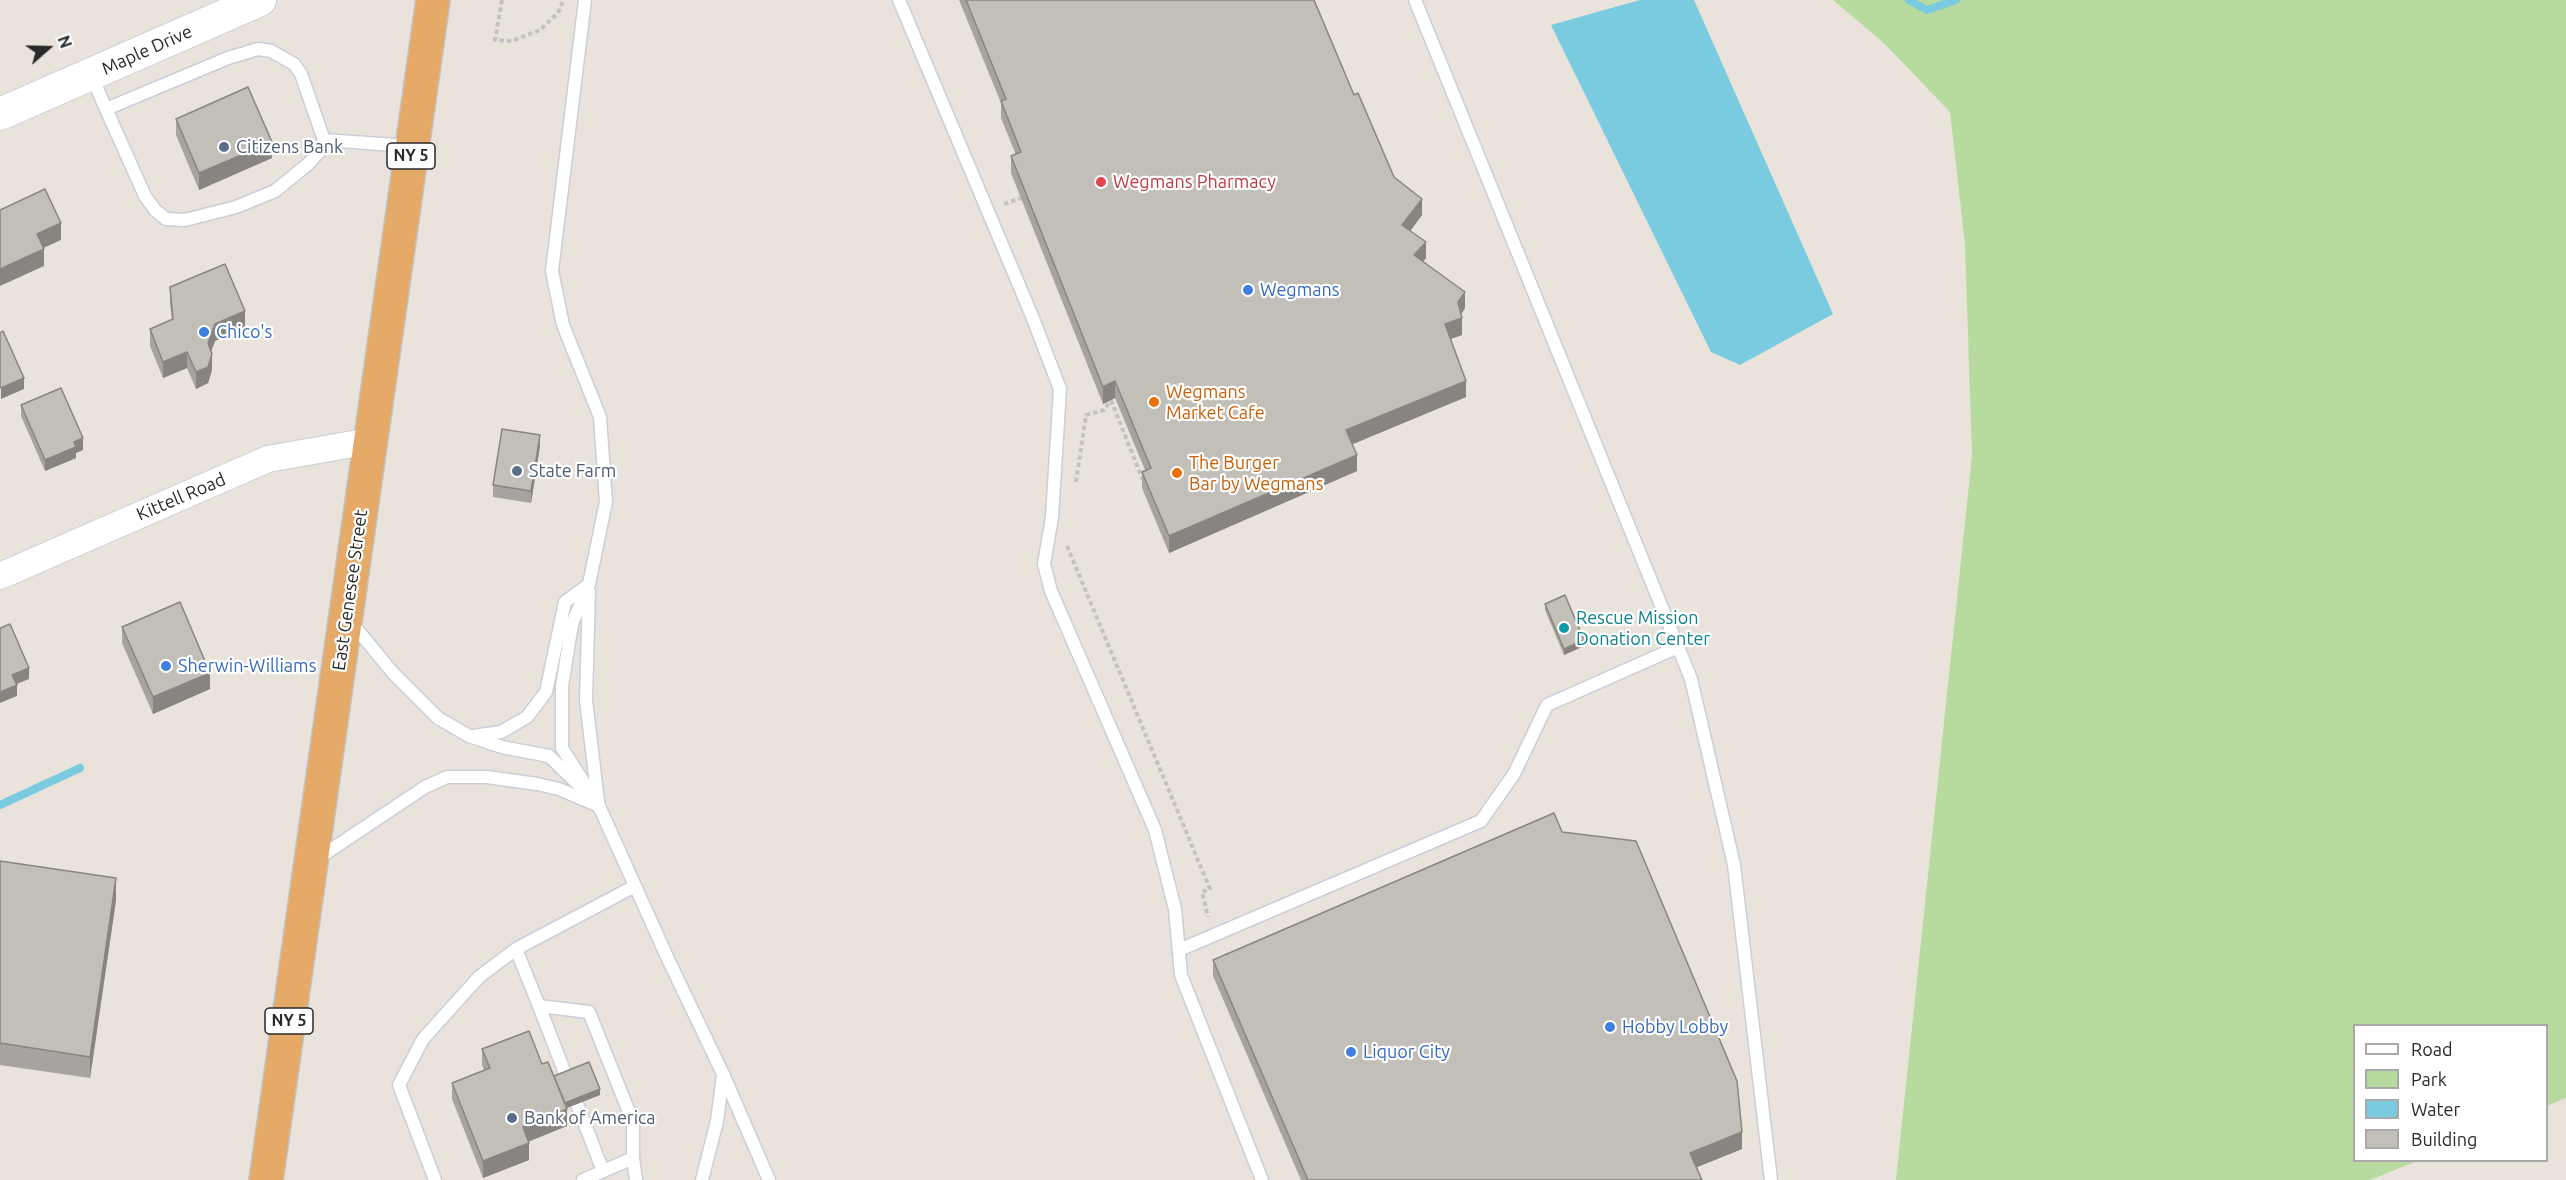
<!DOCTYPE html>
<html>
<head>
<meta charset="utf-8">
<style>
	body { margin:0 }
	#map { position:relative; width:2566px; height:1180px; overflow:hidden; background:#e9e3dc; font-family:Ubuntu,sans-serif }
	canvas { display:block }
	.legend { position:absolute; left:2353px; top:1024px; width:195px; height:138px; box-sizing:border-box; background:#fff; border:2px solid #a9a9a9; margin:0; padding:8px 10px; list-style:none; font-size:18px; color:#292929 }
	.legend li { display:flex; align-items:center; gap:12px; height:30px }
	.legend b { width:30px; border:2px solid #a9a9a9 }
	.north { position:absolute; left:18px; top:18px; width:60px; height:60px; -webkit-text-stroke:4px #fff; paint-order:stroke; rotate:70deg; font-size:16px; font-weight:700; line-height:24px; text-align:center; color:#292929 }
	.north::after { content:''; display:block; margin:auto; width:21px; height:27px; background:#292929; clip-path:polygon(50% 0,100% 100%,50% 72%,0 100%) }
</style>
</head>
<body>
<div id="map">
<canvas width="2566" height="1180"></canvas>
<ul class="legend">
<li><b style="height:8px;background:#fff"></b>Road</li>
<li><b style="height:16px;background:#b7da9f"></b>Park</li>
<li><b style="height:16px;background:#7bcbe0"></b>Water</li>
<li><b style="height:16px;background:#c2beb8"></b>Building</li>
</ul>
<div class="north">N</div>
</div>
<script>
const ctx = document.querySelector('canvas').getContext('2d');
ctx.lineJoin = 'round';
function fill(path, color) {
  ctx.fillStyle = color;
  ctx.fill(path, 'evenodd');
}
function shape(rows) {
  const path = new Path2D();
  for (const r of rows) {
    path.moveTo(r[0], r[1]);
    for (let i = 2; i < r.length; i += 2) path.lineTo(r[i], r[i + 1]);
  }
  return path;
}
function trace(path, color, width, dash) {
  ctx.strokeStyle = color;
  ctx.lineWidth = width;
  ctx.lineCap = dash ? 'butt' : 'round';
  ctx.setLineDash(dash || []);
  ctx.stroke(path);
}
function label(font, color, halo, rows, align = 'center') {
  ctx.font = font + ' Ubuntu,sans-serif';
  ctx.lineWidth = 4.5;
  ctx.setLineDash([]);
  ctx.textBaseline = 'middle';
  ctx.strokeStyle = halo;
  ctx.fillStyle = color;
  for (const [text, x, y, turn = 0] of rows) {
    ctx.save();
    ctx.translate(x, y);
    ctx.rotate((+turn || 0) * Math.PI / 180);
    ctx.textAlign = isNaN(turn) ? turn : align;
    if (halo) ctx.strokeText(text, 0, 0);
    ctx.fillText(text, 0, 0);
    ctx.restore();
  }
}
fill(shape([
	[1833,0,2566,0,2566,1098,2547,1106,2546,1026,2354,1026,2354,1160,2417,1161,2370,1180,1896,1180,1972,456,1965,244,1950,112,1885,44]
]), '#b7da9f');
fill(shape([
	[1640,0,1694,0,1833,314,1740,365,1711,352,1551,25]
]), '#7bcbe0');
trace(shape([
	[1909,0,1927,10,1956,0],
	[0,805,80,768]
]), '#7bcbe0', 8);
const service = shape([
	[585,0,552,271,563,325,600,417,606,502,589,584,572,624,562,686,562,748,599,806,668,959,723,1074,769,1180],
	[899,0,1032,316,1060,389,1052,517,1044,564,1051,591,1155,830,1175,909,1181,975,1262,1180],
	[1415,0,1691,679,1734,865,1771,1180],
	[91,75,106,109,145,196,155,210,166,219,185,220,236,207,275,191,308,164,321,150,324,140,301,74,294,64,271,51,258,49,228,58,106,109],
	[324,140,410,146],
	[589,591,586,700,598,801],
	[351,622,393,673,438,718,469,736,502,747,549,756,584,790],
	[473,736,501,732,527,717,546,692,565,602,588,585],
	[317,859,425,787,447,777,487,777,537,784,559,789,599,806],
	[516,949,539,1006,589,1012,633,1122,633,1158,583,1180],
	[1179,950,1481,821,1514,774,1547,705,1678,647],
	[539,1006,603,1171],
	[633,1158,636,1180],
	[435,1180,399,1085,423,1039,479,977,516,949,635,886],
	[702,1180,717,1121,723,1075]
]);
const minor = shape([
	[0,576,268,459,370,441]
]);
const tertiary = shape([
	[0,114,260,0]
]);
const trunk = shape([
	[266,1180,433,0]
]);
trace(service, '#cbced9', 15);
trace(minor, '#cbced9', 28);
trace(tertiary, '#cbced9', 34);
trace(trunk, '#c3c3c3', 36);
trace(shape([
	[502,0,495,40,512,41,540,30,558,13,563,1],
	[1004,204,1021,198],
	[1111,400,1142,478,1146,475],
	[1076,482,1086,415,1104,410,1111,400],
	[1067,546,1210,889,1202,892,1208,917]
]), '#c3c3c3', 4, [4.5, 3]);
trace(service, '#fff', 12);
trace(minor, '#fff', 26);
trace(tertiary, '#fff', 32);
trace(trunk, '#e5aa68', 33);
fill(shape([
	[959,0,1314,0,1354,95,1394,177,1422,215,1410,231,1426,258,1423,262,1465,308,1461,314,1462,335,1450,339,1466,397,1352,444,1357,471,1169,553,1142,488,1142,472,1145,470,1115,398,1103,404,1011,173,1011,156,1016,155,1001,118,1001,103],
	[176,119,272,158,199,190,176,135],
	[170,287,245,327,215,341,211,351,212,370,208,383,196,389,187,368,163,378,150,346,150,329,172,320,170,304],
	[21,405,83,450,76,453,76,458,45,471,21,416],
	[540,446,531,503,493,497,493,485],
	[1545,604,1584,646,1564,655,1545,610],
	[122,627,210,689,153,714,122,643],
	[0,861,116,900,90,1078,0,1065],
	[1213,960,1742,1149,1697,1167,1702,1180,1301,1180,1213,976],
	[482,1049,542,1064,554,1076,600,1095,567,1108,567,1126,528,1141,529,1160,483,1178,452,1099,452,1083,484,1070,482,1065]
]), '#a7a39e');
fill(shape([
	[272,142,272,158,199,190,199,173],
	[1422,199,1422,215,1402,242,1402,225],
	[61,223,61,240,37,251,37,234],
	[1426,242,1426,258,1414,271,1414,255],
	[44,249,44,266,0,286,0,269],
	[1465,292,1465,308,1458,319,1458,302],
	[245,311,245,327,215,341,208,360,208,343,215,324],
	[1462,318,1462,335,1445,341,1445,324],
	[187,352,187,368,163,378,163,362],
	[212,354,212,370,208,383,196,389,196,372],
	[24,378,24,389,1,399,1,388],
	[1115,381,1115,398,1103,404,1103,387],
	[1466,381,1466,397,1346,447,1346,430],
	[540,435,540,446,531,503,531,491],
	[83,438,83,450,76,453,76,458,45,471,45,460,74,442],
	[1357,455,1357,471,1169,553,1169,536],
	[1584,640,1584,646,1564,655,1564,649],
	[29,668,29,679,12,686,12,675],
	[210,673,210,689,153,714,153,697],
	[17,685,17,696,0,703,0,692],
	[116,878,116,900,90,1078,90,1057],
	[600,1089,600,1095,561,1110,561,1104],
	[567,1109,567,1126,523,1144,523,1127],
	[1742,1132,1742,1149,1690,1170,1690,1153],
	[529,1143,529,1160,483,1178,483,1161]
]), '#888581');
const building = shape([
	[966,0,1314,0,1354,95,1358,93,1394,177,1422,199,1402,225,1426,242,1414,255,1465,292,1458,302,1462,318,1445,324,1466,381,1346,430,1357,455,1169,536,1142,472,1151,468,1115,381,1103,387,1011,156,1021,152,1001,101,1006,99,966,0],
	[248,87,272,142,199,173,176,119,248,87],
	[45,189,61,223,37,234,44,249,0,269,0,210,45,189],
	[225,264,245,311,215,324,208,343,212,354,208,367,196,372,187,352,163,362,150,329,173,319,170,287,225,264],
	[3,331,24,378,1,388,0,386,0,333,3,331],
	[61,388,83,438,74,442,76,447,45,460,21,405,61,388],
	[502,429,540,435,531,491,493,485,502,429],
	[1565,595,1584,640,1564,649,1545,604,1565,595],
	[180,602,210,673,153,697,122,627,180,602],
	[10,624,29,668,12,675,17,685,0,692,0,628,10,624],
	[1554,813,1562,832,1636,841,1737,1081,1742,1132,1690,1153,1702,1180,1308,1180,1213,960,1554,813],
	[0,861,116,878,90,1057,0,1043,0,861],
	[529,1031,542,1064,548,1062,567,1109,523,1127,529,1143,483,1161,452,1083,490,1068,482,1049,529,1031],
	[589,1062,600,1089,565,1103,554,1076,589,1062]
]);
fill(building, '#c2beb8');
trace(building, '#888581', 1.5);
for (const [x, y, r, color] of [
	[224,147,6,"#5c6f8a"],
	[1101,182,6,"#e0444e"],
	[1248,290,6,"#3f7fe0"],
	[204,332,6,"#3f7fe0"],
	[1154,402,6,"#e8710a"],
	[517,471,6,"#5c6f8a"],
	[1177,473,6,"#e8710a"],
	[1564,628,6,"#0f9aa8"],
	[166,666,6,"#3f7fe0"],
	[1610,1027,6,"#3f7fe0"],
	[1351,1052,6,"#3f7fe0"],
	[512,1118,6,"#5c6f8a"]
]) {
  const dot = new Path2D();
  dot.arc(x, y, r, 0, 2 * Math.PI);
  ctx.fillStyle = color;
  ctx.fill(dot);
  trace(dot, '#fff', 2);
}
for (const [x, y, w] of [
	[411,156,48],
	[289,1021,48]
]) {
  const box = new Path2D();
  box.roundRect(x - w / 2, y - 13, w, 26, 4.5);
  ctx.fillStyle = '#fff';
  ctx.fill(box);
  trace(box, '#292929', 1.5);
}
label('bold 16px', '#292929', null, [
	["NY 5",411,156],
	["NY 5",289,1021]
]);
label('18px', '#292929', '#fff', [
	["Maple Drive",147,50,-24],
	["Kittell Road",181,497,-23],
	["East Genesee Street",350,590,-82]
]);
label('18px', '#4e5e75', '#fff', [
	["Citizens Bank",236,147],
	["State Farm",529,471],
	["Bank of America",524,1118]
], 'left');
label('18px', '#be3a42', '#fff', [
	["Wegmans Pharmacy",1113,182]
], 'left');
label('18px', '#366cbe', '#fff', [
	["Wegmans",1260,290],
	["Chico's",216,332],
	["Sherwin-Williams",178,666],
	["Hobby Lobby",1622,1027],
	["Liquor City",1363,1052]
], 'left');
label('18px', '#c56008', '#fff', [
	["Wegmans",1166,392],
	["Market Cafe",1166,413],
	["The Burger",1189,463],
	["Bar by Wegmans",1189,484]
], 'left');
label('18px', '#0d838f', '#fff', [
	["Rescue Mission",1576,618],
	["Donation Center",1576,639]
], 'left');
</script>
</body>
</html>
